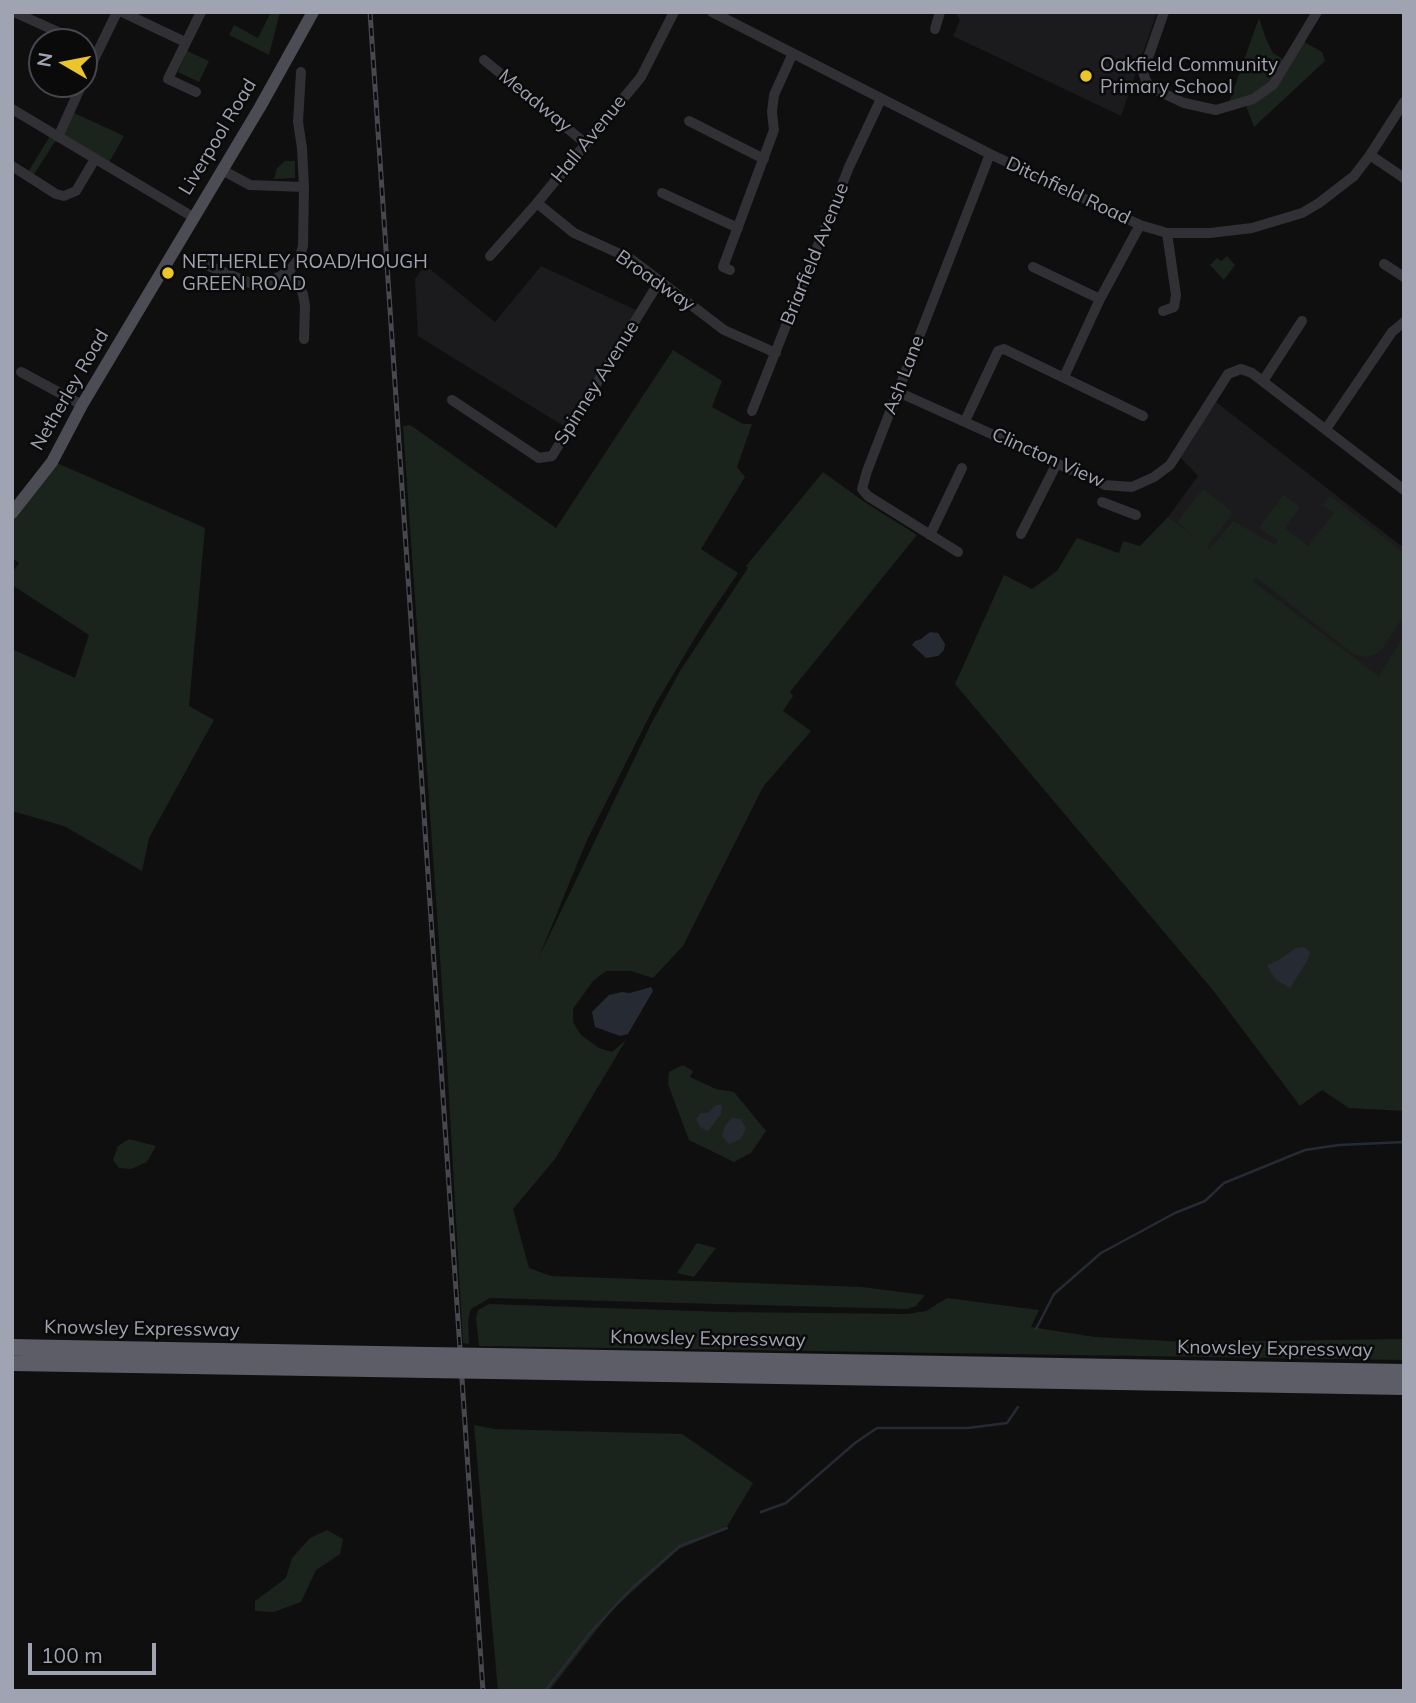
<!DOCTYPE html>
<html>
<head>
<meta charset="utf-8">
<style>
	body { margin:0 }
	#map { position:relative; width:1416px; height:1703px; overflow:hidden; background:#0f0f10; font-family:Mulish,sans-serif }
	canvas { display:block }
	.frame { position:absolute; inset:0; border:14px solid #a0a3b1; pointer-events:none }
	.north { position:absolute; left:28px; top:28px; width:70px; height:70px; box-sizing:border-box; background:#0a0a0b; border:2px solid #46474d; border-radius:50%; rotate:280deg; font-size:19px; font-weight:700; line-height:28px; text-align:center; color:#a0a3b1 }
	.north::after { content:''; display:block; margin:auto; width:24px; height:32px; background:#ecc52a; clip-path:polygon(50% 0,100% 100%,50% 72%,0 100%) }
	.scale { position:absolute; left:28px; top:1643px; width:128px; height:32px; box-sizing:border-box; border:4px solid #a0a3b1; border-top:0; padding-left:9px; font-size:21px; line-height:24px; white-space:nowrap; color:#a0a3b1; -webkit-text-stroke:5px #0a0a0b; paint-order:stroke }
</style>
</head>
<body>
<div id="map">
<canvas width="1416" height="1703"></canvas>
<div class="frame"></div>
<div class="north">N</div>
<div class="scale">100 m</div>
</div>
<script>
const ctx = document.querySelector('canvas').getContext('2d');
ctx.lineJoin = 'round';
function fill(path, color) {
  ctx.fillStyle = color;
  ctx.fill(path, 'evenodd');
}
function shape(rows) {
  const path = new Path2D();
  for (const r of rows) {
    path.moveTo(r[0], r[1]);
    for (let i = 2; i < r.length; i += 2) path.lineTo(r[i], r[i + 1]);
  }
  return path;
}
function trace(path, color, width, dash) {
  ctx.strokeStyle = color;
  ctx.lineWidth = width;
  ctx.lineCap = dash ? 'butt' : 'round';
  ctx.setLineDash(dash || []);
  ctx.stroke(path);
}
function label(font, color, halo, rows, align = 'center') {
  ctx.font = font + ' Mulish,sans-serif';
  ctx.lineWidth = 5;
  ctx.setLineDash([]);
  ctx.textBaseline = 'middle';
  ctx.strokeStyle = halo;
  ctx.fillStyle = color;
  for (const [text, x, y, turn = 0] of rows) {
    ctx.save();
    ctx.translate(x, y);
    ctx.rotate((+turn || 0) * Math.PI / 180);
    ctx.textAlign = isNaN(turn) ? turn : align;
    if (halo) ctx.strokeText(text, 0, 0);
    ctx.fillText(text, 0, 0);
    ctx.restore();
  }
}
fill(shape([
	[955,12,1157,12,1121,116,953,36,960,20],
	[425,265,495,322,541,266,636,310,565,427,418,336,415,279],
	[1216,402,1404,548,1404,635,1380,677,1168,517,1198,476,1180,457]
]), '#1b1b1d');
fill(shape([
	[271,12,280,12,269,55,229,35,234,25,258,38],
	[1259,18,1266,39,1273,53,1287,62,1301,40,1322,52,1325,61,1254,127,1245,103,1227,108],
	[187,51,209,61,199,82,178,72],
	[70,111,124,136,107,166,58,137,31,179,26,175,52,133,58,137],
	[285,161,295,161,295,178,274,179,277,168],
	[1227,256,1235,265,1224,280,1210,265,1217,258,1221,261],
	[673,350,722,381,712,407,743,424,752,424,737,467,745,477,701,549,738,573,702,626,655,705,587,840,539,957,651,724,680,671,748,568,746,566,823,472,866,503,917,535,790,692,793,696,783,711,811,731,763,787,683,946,653,978,631,971,606,971,593,981,573,1009,573,1022,581,1035,599,1048,612,1052,626,1040,555,1159,513,1209,529,1268,551,1276,862,1287,925,1295,916,1306,908,1309,490,1298,471,1309,468,1320,469,1344,463,1343,446,1044,403,426,410,425,416,429,556,528],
	[57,463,205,528,189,706,214,720,149,838,142,871,64,826,12,811,12,649,75,678,89,635,12,585,12,573,19,563,12,558,12,520],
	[1203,489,1233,513,1207,546,1210,549,1233,521,1275,545,1278,540,1259,528,1283,495,1300,507,1285,528,1308,546,1334,513,1323,505,1330,496,1404,553,1404,615,1382,649,1375,655,1365,657,1355,655,1256,577,1253,581,1379,676,1404,635,1404,1111,1349,1108,1322,1090,1300,1106,1212,989,955,684,1004,575,1032,589,1057,571,1077,538,1119,553,1123,541,1140,546,1168,517,1195,537,1177,522],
	[683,1065,693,1071,690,1077,716,1089,734,1092,766,1131,751,1153,734,1162,689,1140,668,1084,669,1072],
	[129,1139,156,1146,147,1162,131,1169,119,1168,113,1160,118,1146],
	[697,1243,716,1248,694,1277,677,1273],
	[947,1298,1039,1310,1031,1327,1095,1337,1187,1342,1404,1339,1404,1360,479,1346,476,1318,478,1310,489,1304,725,1312,907,1314,926,1311],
	[474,1425,494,1429,682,1434,753,1483,725,1530,679,1549,613,1609,549,1691,498,1691],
	[327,1530,343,1539,340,1554,316,1570,301,1602,274,1612,255,1611,255,1601,286,1578,292,1558,310,1538]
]), '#1b231d');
fill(shape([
	[930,632,938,633,945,644,944,650,938,656,926,658,912,645,915,641,921,639],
	[1304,947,1310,952,1307,961,1290,988,1275,979,1267,965,1279,960,1296,948],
	[651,987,653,991,628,1034,620,1036,595,1027,592,1012,609,995,622,992,630,993],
	[716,1105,722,1105,721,1114,708,1131,701,1128,696,1119,701,1113,708,1113],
	[732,1118,741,1119,746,1128,741,1139,729,1144,722,1136,725,1126]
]), '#262b33');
trace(shape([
	[1036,1329,1054,1294,1101,1253,1175,1213,1205,1201,1224,1183,1305,1150,1339,1145,1404,1142],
	[761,1512,786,1503,855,1443,877,1428,968,1428,1007,1423,1018,1407],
	[545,1691,590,1633,631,1589,680,1546,727,1528]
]), '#262b33', 2.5);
trace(shape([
	[14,12,80,42],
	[122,12,185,42],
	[712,12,990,154,1140,225,1167,233,1210,233,1252,228,1302,213,1319,203,1354,176,1370,155,1404,102],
	[1164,12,1143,72,1146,81,1152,88,1184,103,1216,110,1253,99,1273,85,1317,12],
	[935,29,940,12],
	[484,60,585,143],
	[84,80,117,12],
	[196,92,168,79,201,12],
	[12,109,193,217],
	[689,121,764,159],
	[58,137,82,84],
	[1370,155,1404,178],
	[12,166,56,194,64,196,76,191,95,159],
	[222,170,250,185,304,187],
	[662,193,738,228],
	[537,203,574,233,631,259,724,330,776,353],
	[490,256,537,203,641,77,674,12],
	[194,260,250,283,264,283,279,277,290,270,299,259,303,246,304,187,302,148,298,122,301,72],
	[1384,264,1404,277],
	[1033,267,1100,299],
	[730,270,723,267,774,130,772,112,774,95,793,53],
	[286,273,297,282,303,294,305,306,304,339],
	[1163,311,1174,307,1176,295,1167,233],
	[21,372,82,405],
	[1064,377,1100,299,1140,225],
	[1263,381,1302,321],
	[898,392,1105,485,1132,487,1154,477,1170,465,1228,374,1241,369,1252,373,1404,490],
	[452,400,539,458,552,456,659,282],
	[752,411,849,167,881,99],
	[965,421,998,351,1004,349,1143,416],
	[1326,429,1392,332,1404,322],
	[1102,502,1136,515],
	[1021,534,1057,463],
	[930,535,962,468],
	[958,552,868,496,862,489,867,471,990,154]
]), '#303035', 10);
trace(shape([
	[12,513,52,462,82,405,260,107,313,12]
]), '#4c4d54', 12);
trace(shape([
	[12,1347,428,1355],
	[491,1356,1404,1372],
	[12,1363,428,1370],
	[492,1371,1404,1387]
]), '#5c5d66', 16);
const rail = shape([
	[370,12,483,1691]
]);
trace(rail, '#47484e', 5);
trace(rail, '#0a0a0b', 2.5, [8]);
trace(shape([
	[428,1355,491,1356],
	[428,1370,492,1371]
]), '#5c5d66', 16);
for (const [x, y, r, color] of [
	[1086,76,7,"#ecc52a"],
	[168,273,7,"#ecc52a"]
]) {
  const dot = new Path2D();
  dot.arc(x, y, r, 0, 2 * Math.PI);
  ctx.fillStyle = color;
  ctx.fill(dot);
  trace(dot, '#0a0a0b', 2.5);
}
label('19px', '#a0a3b1', '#0a0a0b', [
	["Oakfield Community",1100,65],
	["Primary School",1100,87],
	["NETHERLEY ROAD/HOUGH",182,262],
	["GREEN ROAD",182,284]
], 'left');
label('19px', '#a0a3b1', '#0a0a0b', [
	["Meadway",535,101,39],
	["Liverpool Road",218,137,-59],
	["Hall Avenue",589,139,-51],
	["Ditchfield Road",1068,191,25],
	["Briarfield Avenue",815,254,-68],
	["Broadway",655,281,35],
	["Ash Lane",904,375,-69],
	["Spinney Avenue",597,383,-58],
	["Netherley Road",70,390,-60],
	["Clincton View",1048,458,24],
	["Knowsley Expressway",142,1329,1],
	["Knowsley Expressway",708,1339,1],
	["Knowsley Expressway",1275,1349,1]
]);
</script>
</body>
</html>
